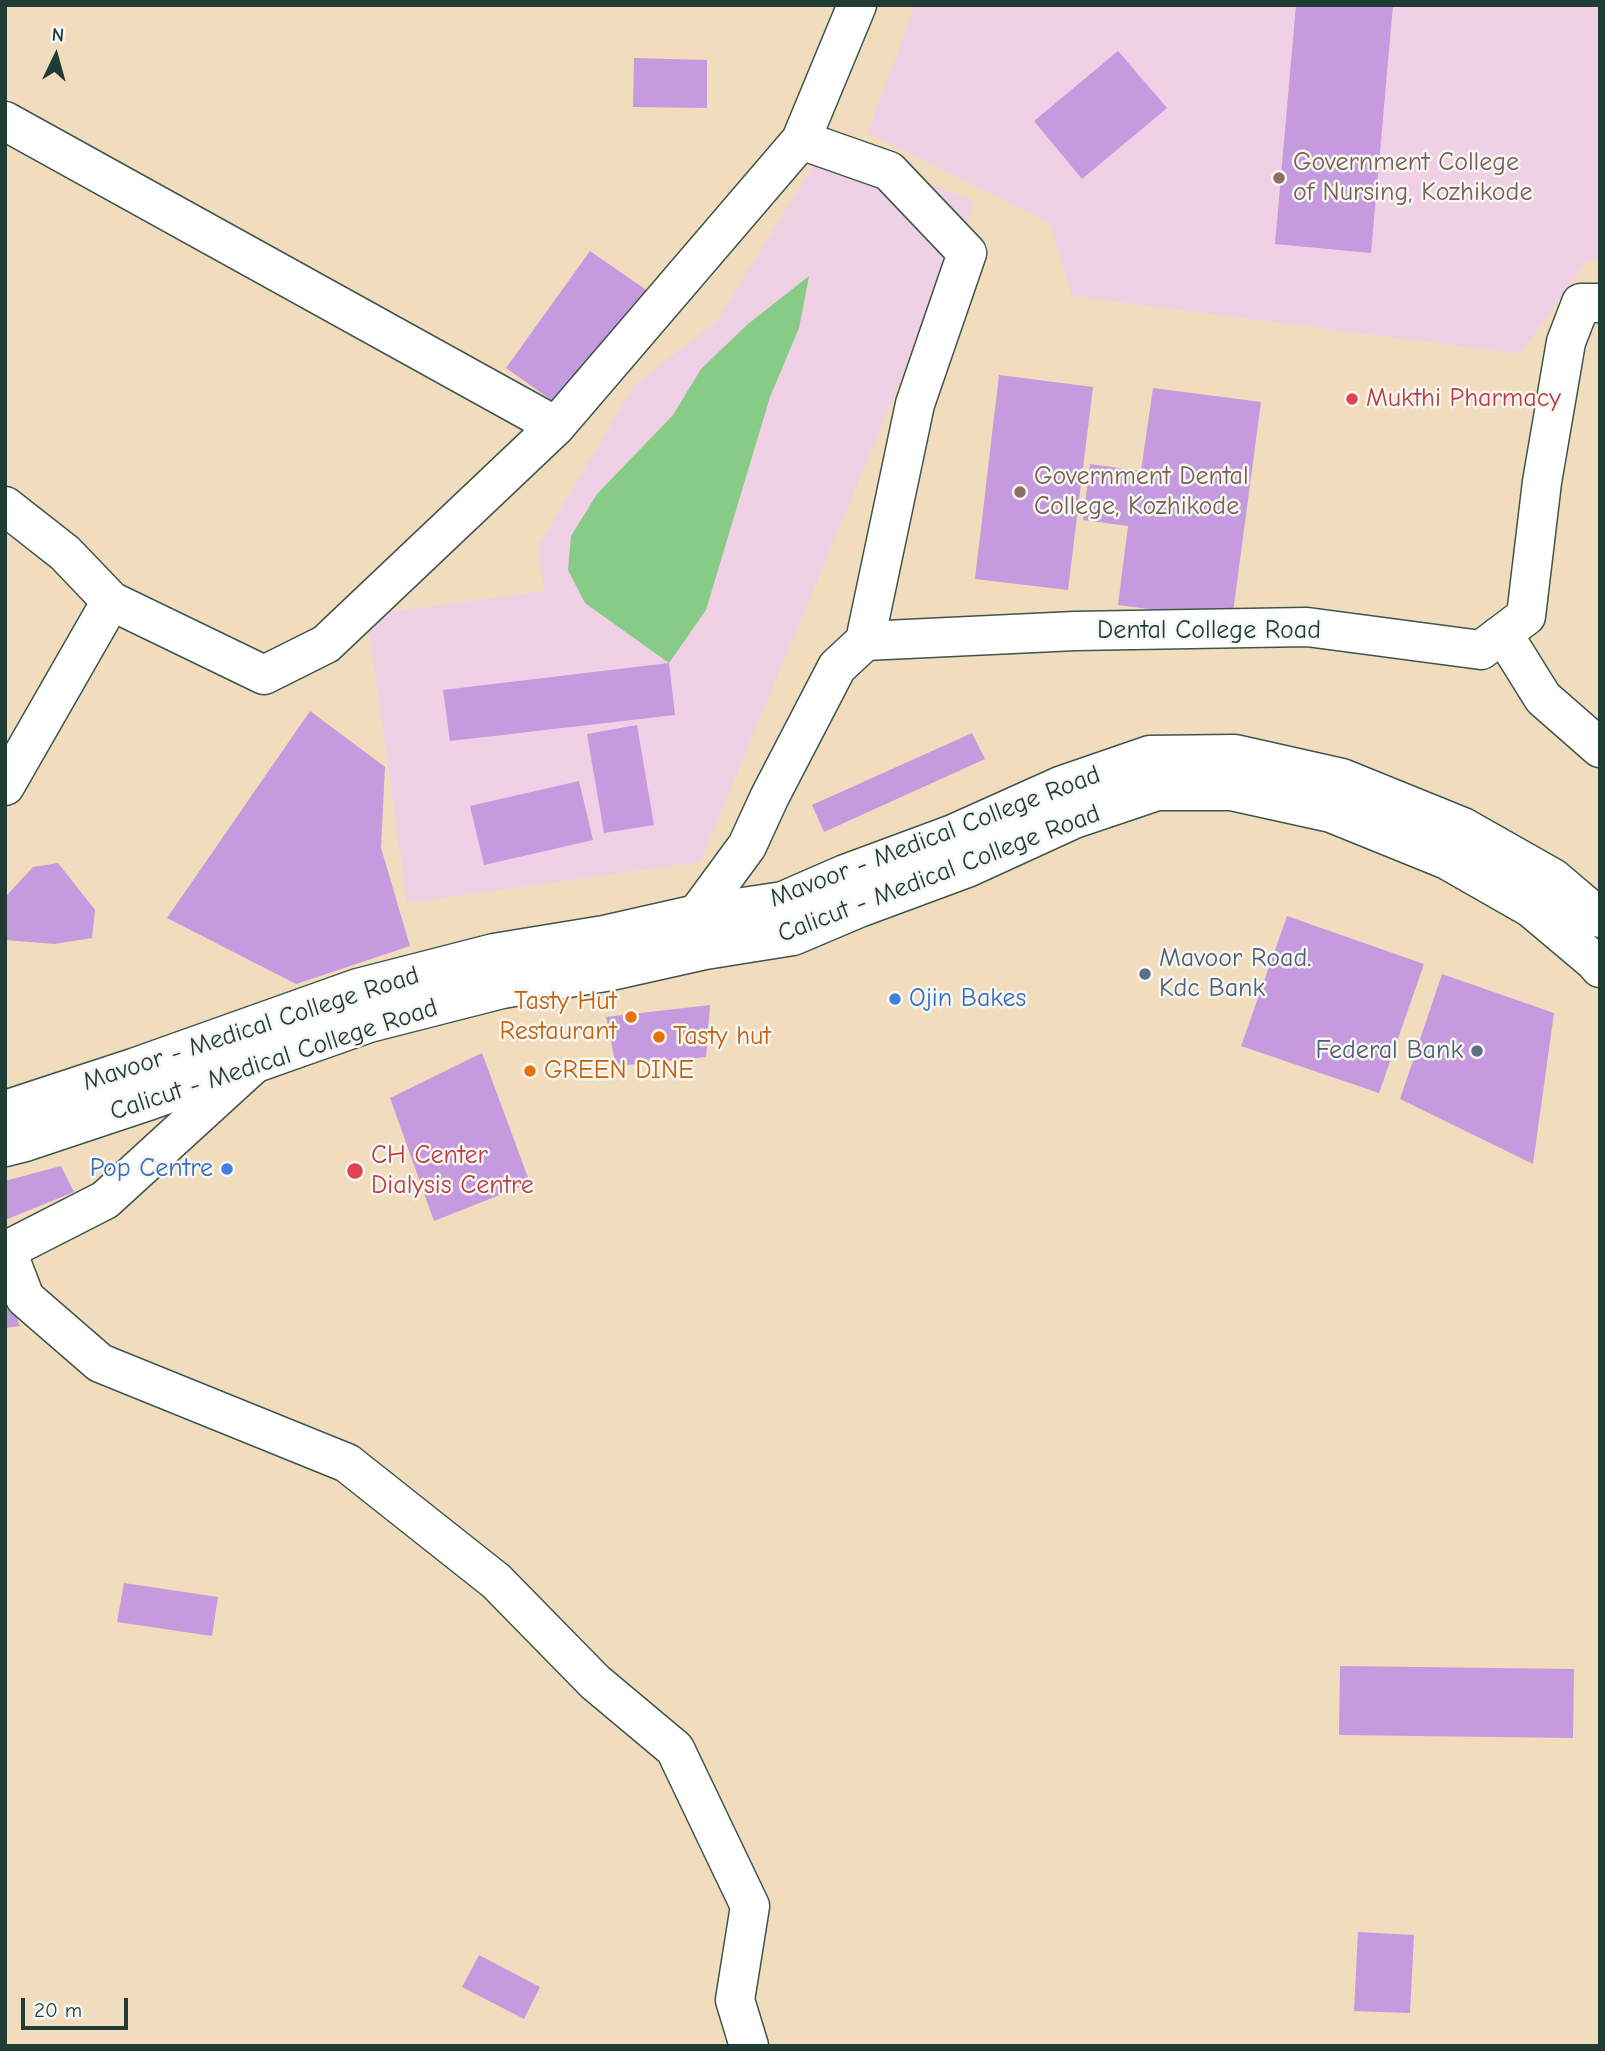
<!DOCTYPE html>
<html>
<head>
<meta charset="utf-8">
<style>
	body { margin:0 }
	#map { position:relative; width:1605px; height:2051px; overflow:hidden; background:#f1ddbe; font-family:"Comic Neue",sans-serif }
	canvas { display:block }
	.frame { position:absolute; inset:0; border:7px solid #1f3d34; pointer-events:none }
	.north { position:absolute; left:21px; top:21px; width:70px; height:70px; -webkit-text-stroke:5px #f6f6f2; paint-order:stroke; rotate:5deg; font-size:19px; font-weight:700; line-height:28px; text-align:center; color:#1f3d34 }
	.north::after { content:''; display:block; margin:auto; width:24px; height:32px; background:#1f3d34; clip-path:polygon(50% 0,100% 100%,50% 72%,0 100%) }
	.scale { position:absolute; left:21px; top:1998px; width:107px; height:32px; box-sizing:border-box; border:4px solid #1f3d34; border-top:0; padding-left:9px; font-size:21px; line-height:24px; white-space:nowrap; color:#1f3d34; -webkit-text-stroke:5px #f6f6f2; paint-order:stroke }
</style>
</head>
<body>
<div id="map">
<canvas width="1605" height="2051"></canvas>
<div class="frame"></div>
<div class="north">N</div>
<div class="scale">20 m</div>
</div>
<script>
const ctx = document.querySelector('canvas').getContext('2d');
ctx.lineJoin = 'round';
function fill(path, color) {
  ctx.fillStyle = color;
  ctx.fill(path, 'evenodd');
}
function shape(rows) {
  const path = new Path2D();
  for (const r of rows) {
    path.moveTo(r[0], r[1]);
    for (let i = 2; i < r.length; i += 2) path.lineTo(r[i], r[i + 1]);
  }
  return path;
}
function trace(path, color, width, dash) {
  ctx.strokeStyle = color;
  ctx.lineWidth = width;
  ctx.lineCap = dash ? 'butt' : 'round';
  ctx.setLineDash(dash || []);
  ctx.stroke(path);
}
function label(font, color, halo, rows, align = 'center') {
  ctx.font = font + ' "Comic Neue",sans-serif';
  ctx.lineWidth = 5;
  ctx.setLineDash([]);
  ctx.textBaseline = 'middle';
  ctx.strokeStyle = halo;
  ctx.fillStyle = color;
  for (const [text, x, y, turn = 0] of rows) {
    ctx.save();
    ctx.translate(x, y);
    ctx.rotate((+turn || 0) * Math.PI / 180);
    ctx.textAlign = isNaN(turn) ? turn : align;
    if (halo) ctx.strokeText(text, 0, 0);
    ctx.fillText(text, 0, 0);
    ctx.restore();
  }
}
fill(shape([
	[915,5,1600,5,1600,259,1587,261,1520,354,1072,296,1050,223,868,133],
	[813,166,894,169,975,202,700,862,407,903,367,615,544,591,538,547,635,384,716,322]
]), '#f0d0e4');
fill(shape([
	[809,276,799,328,770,397,706,610,669,663,585,603,568,570,571,536,597,494,673,415,701,369,748,324]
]), '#86cc86');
fill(shape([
	[1296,5,1393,5,1371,253,1275,244],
	[1118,51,1167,108,1082,179,1034,121],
	[634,58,707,60,707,108,633,107],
	[590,251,655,296,571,414,506,368],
	[999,375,1093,387,1068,590,975,579],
	[1153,388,1261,402,1232,620,1118,605,1128,526,1083,520,1090,464,1141,471],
	[669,663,675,715,450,741,443,690],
	[310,711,385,767,381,848,410,946,296,984,167,918],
	[637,725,654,825,604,833,587,734],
	[972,733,985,759,824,832,812,805],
	[579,781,593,840,484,865,470,806],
	[58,863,95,910,92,938,54,944,5,940,5,898,9,893,33,867],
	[1287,916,1424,964,1379,1093,1241,1046],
	[1442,974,1554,1013,1533,1164,1400,1099],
	[710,1005,706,1057,616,1066,606,1017],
	[482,1053,530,1183,434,1221,390,1098],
	[61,1166,74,1192,5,1220,5,1181],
	[5,1302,10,1302,20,1326,5,1328],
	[124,1583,218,1597,212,1636,117,1622],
	[1340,1666,1574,1669,1573,1738,1339,1735],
	[1358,1932,1414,1935,1410,2013,1354,2011],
	[479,1955,540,1987,524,2019,462,1987]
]), '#c59ade');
const minor = shape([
	[5,121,556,426],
	[801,140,857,5],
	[5,506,65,553,111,601,5,786],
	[111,601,264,675,326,644,556,426,801,140,889,171,967,253,915,404,865,641],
	[1499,636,1510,645,1543,698,1600,748],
	[697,914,747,846,770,796,837,667,865,641,1075,631,1307,627,1481,650,1526,616,1542,482,1566,342,1581,303,1600,303],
	[5,1251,105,1200,256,1062],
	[7,1251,25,1298,100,1363,347,1463,496,1581,595,1682,675,1749,750,1906,735,2000,749,2046]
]);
const major = shape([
	[5,1110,136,1067,358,988,494,953,604,935,697,914,783,901,845,874,953,834,1060,786,1150,755,1235,754,1342,778,1463,827,1553,878,1600,918],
	[5,1147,25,1142,148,1101,369,1023,502,989,611,971,705,950,793,936,859,908,967,868,1074,819,1157,791,1231,791,1331,813,1447,860,1531,908,1594,961,1600,968]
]);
trace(minor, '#3e5549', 41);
trace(major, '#3e5549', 41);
trace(minor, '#fff', 38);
trace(major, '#fff', 38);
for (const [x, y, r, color] of [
	[1279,178,7,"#8d6e63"],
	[1352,399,7,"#e0444e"],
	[1020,492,7,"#8d6e63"],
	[1145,974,7,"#5c6f8a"],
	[895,999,7,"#3f7fe0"],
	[631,1017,7,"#e8710a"],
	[659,1037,7,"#e8710a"],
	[1477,1051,7,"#5c6f8a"],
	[530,1071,7,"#e8710a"],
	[227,1169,7,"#3f7fe0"],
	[355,1171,9,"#e0444e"]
]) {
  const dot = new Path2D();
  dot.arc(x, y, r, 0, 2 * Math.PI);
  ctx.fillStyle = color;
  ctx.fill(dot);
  trace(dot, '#f6f6f2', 2.5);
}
label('26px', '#785e54', '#f6f6f2', [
	["Government College",1293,163],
	["of Nursing, Kozhikode",1293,193],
	["Government Dental",1034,477],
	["College, Kozhikode",1034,507]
], 'left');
label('26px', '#be3a42', '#f6f6f2', [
	["Mukthi Pharmacy",1366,399],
	["CH Center",371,1156],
	["Dialysis Centre",371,1186]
], 'left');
label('26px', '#1f3d34', '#f6f6f2', [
	["Dental College Road",1209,631],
	["Mavoor - Medical College Road",935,837,-21],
	["Calicut - Medical College Road",939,874,-21],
	["Mavoor - Medical College Road",251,1029,-18],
	["Calicut - Medical College Road",274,1060,-18]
]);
label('26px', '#4e5e75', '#f6f6f2', [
	["Mavoor Road.",1159,959],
	["Kdc Bank",1159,989],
	["Federal Bank",1463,1051,"right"]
], 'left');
label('26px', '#366cbe', '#f6f6f2', [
	["Ojin Bakes",909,999],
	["Pop Centre",213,1169,"right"]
], 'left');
label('26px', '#c56008', '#f6f6f2', [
	["Tasty Hut",617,1002,"right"],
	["Restaurant",617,1032,"right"],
	["Tasty hut",673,1037],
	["GREEN DINE",544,1071]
], 'left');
</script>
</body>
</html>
